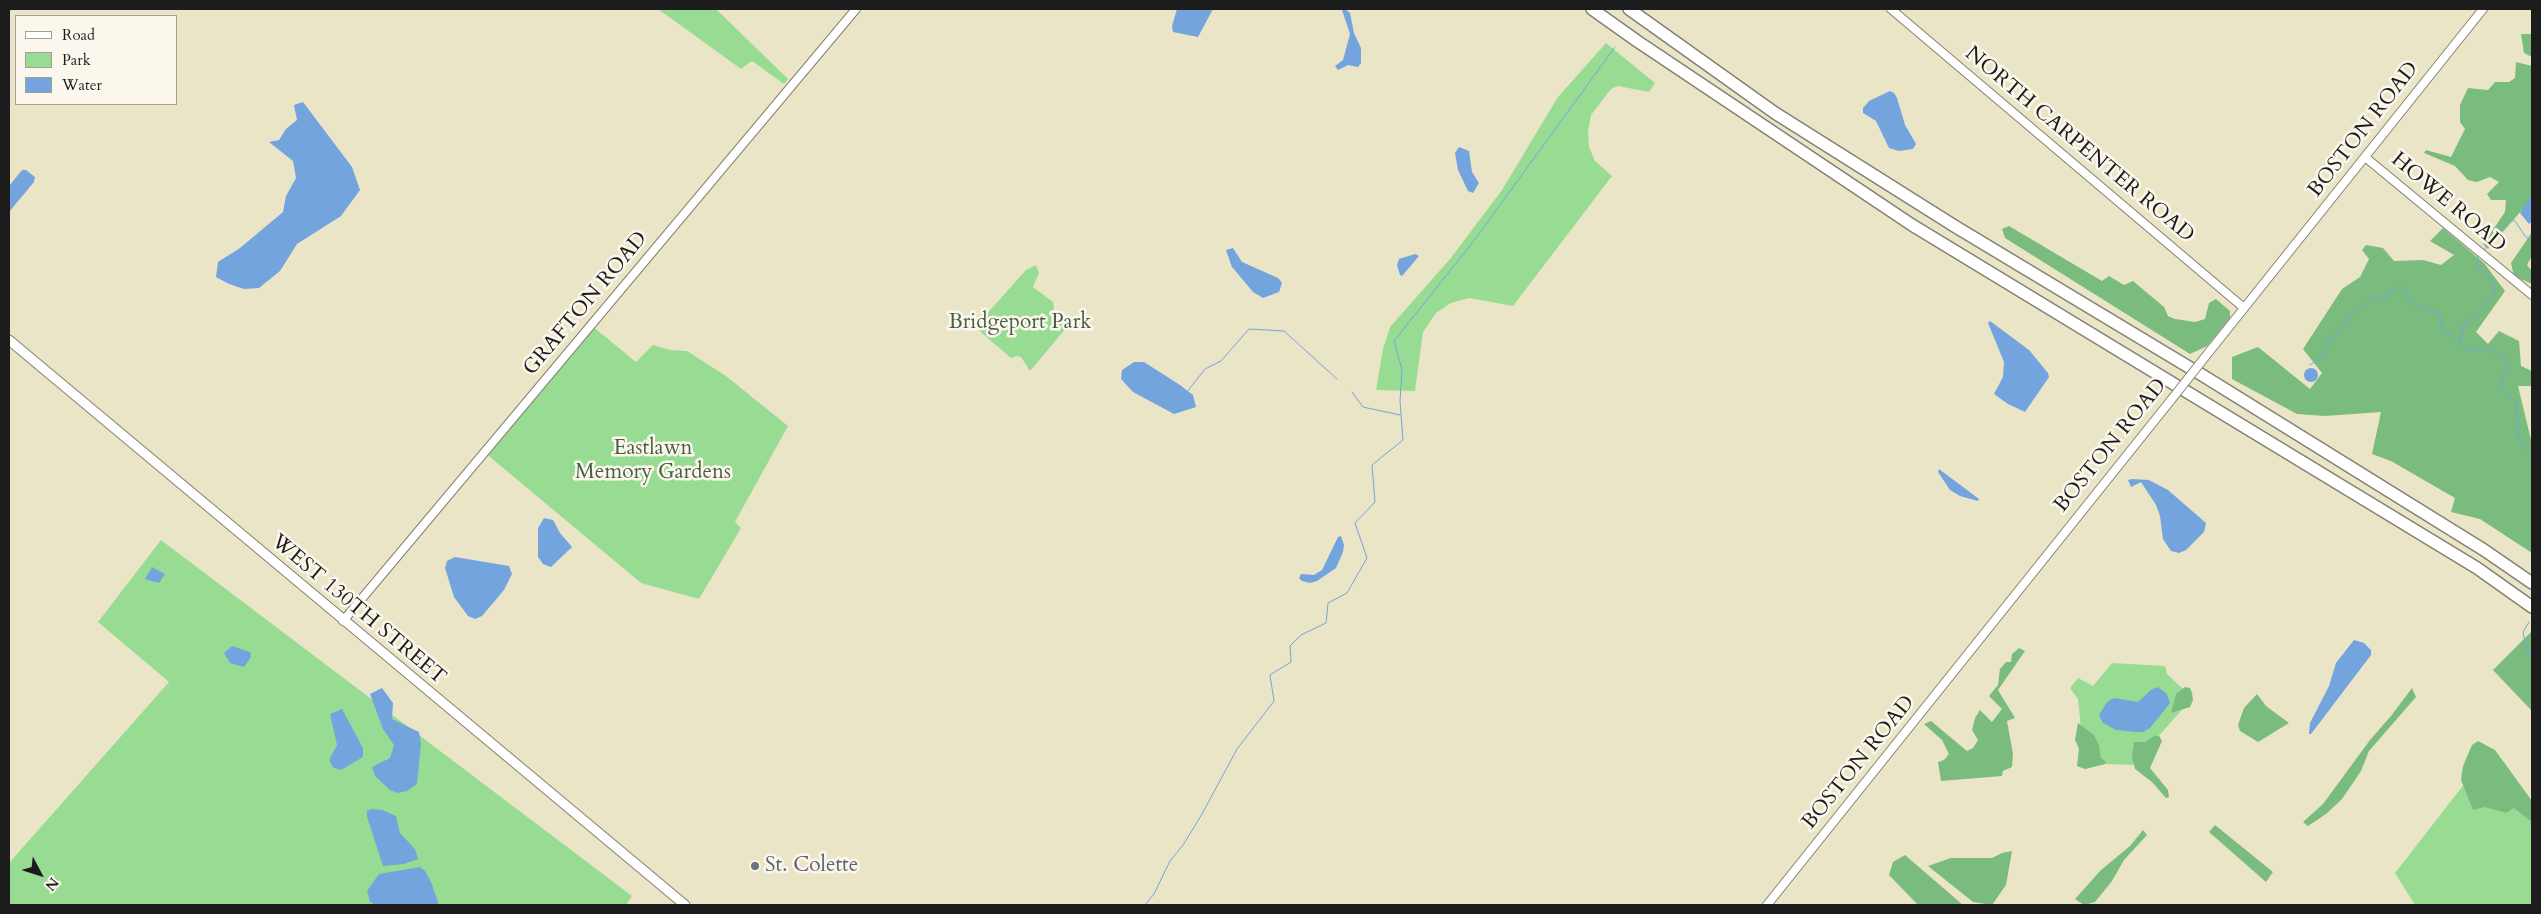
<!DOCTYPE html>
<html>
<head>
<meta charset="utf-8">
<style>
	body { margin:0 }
	#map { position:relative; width:2541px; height:914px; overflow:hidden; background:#ebe5c7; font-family:Cardo,serif }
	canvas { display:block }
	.frame { position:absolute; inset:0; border:10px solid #1c1c1c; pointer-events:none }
	.legend { position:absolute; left:15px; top:15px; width:162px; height:90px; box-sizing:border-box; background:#fbf7ec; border:1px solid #a29f99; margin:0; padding:6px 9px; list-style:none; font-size:15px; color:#1c1c1c }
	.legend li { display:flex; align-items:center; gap:10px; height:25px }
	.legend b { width:25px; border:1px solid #a29f99 }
	.north { position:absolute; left:15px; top:849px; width:50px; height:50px; -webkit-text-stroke:4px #fbf7ec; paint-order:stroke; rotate:130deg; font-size:14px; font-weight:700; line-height:20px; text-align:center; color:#1c1c1c }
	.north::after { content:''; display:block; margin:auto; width:18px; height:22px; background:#1c1c1c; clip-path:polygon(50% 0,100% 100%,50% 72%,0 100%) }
</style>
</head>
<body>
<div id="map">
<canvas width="2541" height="914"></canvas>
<div class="frame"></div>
<ul class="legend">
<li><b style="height:6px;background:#fff"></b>Road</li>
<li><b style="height:14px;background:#98dc94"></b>Park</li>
<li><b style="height:14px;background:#73a4de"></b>Water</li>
</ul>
<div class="north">N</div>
</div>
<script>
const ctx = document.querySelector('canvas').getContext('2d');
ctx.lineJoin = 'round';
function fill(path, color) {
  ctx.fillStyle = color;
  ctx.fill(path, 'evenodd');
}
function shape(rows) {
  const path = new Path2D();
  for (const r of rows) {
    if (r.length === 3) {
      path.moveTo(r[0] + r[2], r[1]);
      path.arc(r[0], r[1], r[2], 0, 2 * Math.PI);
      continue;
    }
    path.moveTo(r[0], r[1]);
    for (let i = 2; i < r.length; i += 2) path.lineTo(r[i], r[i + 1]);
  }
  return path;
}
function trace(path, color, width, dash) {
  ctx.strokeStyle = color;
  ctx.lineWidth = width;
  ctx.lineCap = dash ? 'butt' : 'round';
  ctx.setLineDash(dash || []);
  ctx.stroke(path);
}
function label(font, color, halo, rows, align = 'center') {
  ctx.font = font + ' Cardo,serif';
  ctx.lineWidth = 5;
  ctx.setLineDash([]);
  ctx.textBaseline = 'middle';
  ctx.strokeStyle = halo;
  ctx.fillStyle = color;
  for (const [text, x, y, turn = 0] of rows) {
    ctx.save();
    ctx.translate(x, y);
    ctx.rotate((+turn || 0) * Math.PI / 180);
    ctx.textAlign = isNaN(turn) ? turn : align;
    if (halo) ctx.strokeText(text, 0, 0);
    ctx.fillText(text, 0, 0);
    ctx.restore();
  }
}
fill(shape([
	[658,9,716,9,788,79,784,84,752,61,741,69],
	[1606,43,1655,83,1649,92,1618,86,1611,89,1591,115,1588,132,1589,147,1595,161,1612,176,1513,306,1469,298,1451,303,1436,313,1423,332,1415,391,1376,390,1383,349,1390,327,1450,259,1502,190,1558,97],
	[1036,265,1039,273,1033,287,1053,302,1054,308,1051,313,1067,327,1030,371,1021,357,1017,356,1011,358,975,327,1026,270],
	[591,325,636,362,653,345,670,350,687,351,726,376,788,426,735,522,741,528,699,599,641,583,484,452],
	[161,540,632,896,626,905,9,905,9,863,169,682,98,622],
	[2112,663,2165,666,2167,674,2183,689,2187,704,2133,765,2104,764,2085,769,2078,699,2070,688,2078,678,2093,686],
	[2486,756,2532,811,2532,905,2415,905,2395,873]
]), '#98dc94');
fill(shape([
	[2521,34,2532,34,2532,57,2524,53],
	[2516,62,2532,66,2532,194,2528,203,2488,249,2483,244,2505,212,2506,200,2491,200,2487,194,2499,182,2490,177,2477,182,2468,180,2455,166,2424,153,2426,150,2451,157,2465,129,2460,122,2460,105,2468,88,2488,90,2495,82,2509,82,2515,78],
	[2009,226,2102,281,2109,276,2124,285,2133,281,2164,307,2168,316,2175,319,2195,322,2205,319,2209,303,2216,299,2230,311,2230,318,2207,346,2190,354,2005,238,2002,229],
	[2443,228,2484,263,2505,291,2476,332,2488,344,2499,331,2519,341,2521,366,2532,371,2532,386,2518,386,2532,444,2532,553,2480,519,2451,512,2455,498,2391,461,2372,454,2381,412,2325,416,2297,414,2232,379,2232,357,2258,347,2310,389,2322,373,2303,349,2342,289,2360,277,2369,259,2362,250,2366,245,2383,248,2394,261,2423,260,2441,265,2454,255,2430,241],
	[2532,232,2532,256,2527,265,2532,271,2532,284,2514,276,2511,263],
	[2532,631,2532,711,2493,670],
	[2019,648,2025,651,1998,690,2015,718,2007,721,2013,754,2012,767,2003,771,2002,776,1941,781,1938,762,1944,760,1949,754,1942,740,1924,724,1931,721,1967,751,1973,748,1978,740,1972,730,1975,718,1980,710,1992,722,2002,709,1989,696,1998,685,2000,669,2006,662,2011,662,2012,654],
	[2185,687,2190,688,2192,693,2193,700,2190,707,2171,713,2176,694],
	[2412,688,2416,697,2369,751,2361,771,2342,799,2326,814,2308,826,2303,822,2323,804,2370,740,2391,716],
	[2257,694,2266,706,2289,723,2258,742,2240,731,2238,725,2244,708],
	[2078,723,2094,735,2099,745,2101,758,2106,762,2105,764,2085,769,2077,766,2079,749,2075,740],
	[2154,736,2159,736,2162,741,2150,768,2168,790,2169,797,2166,798,2152,782,2135,769,2132,756,2134,742,2145,742],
	[2478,741,2495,750,2532,801,2532,822,2514,808,2506,813,2485,807,2473,810,2461,780,2463,766,2472,745],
	[2215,825,2273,872,2266,882,2209,832],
	[2143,830,2147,835,2124,860,2112,881,2095,902,2084,905,2075,899,2101,870,2130,846],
	[2012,851,2006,885,1992,905,1973,902,1928,866,1951,858,1992,858,2002,853],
	[1905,855,1963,905,1918,905,1889,875,1893,862]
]), '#7abc7e');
fill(shape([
	[1177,9,1213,9,1198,37,1173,32,1172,26],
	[1345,9,1350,13,1354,33,1361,48,1361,63,1358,67,1348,65,1338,70,1335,66,1343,60,1350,34,1342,10],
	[1890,91,1894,93,1897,98,1905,125,1916,144,1913,149,1899,151,1889,148,1876,121,1863,113,1863,108,1869,101],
	[303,102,352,167,360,190,341,216,297,244,280,271,259,288,244,289,229,284,216,277,218,262,240,248,283,212,286,196,296,178,293,161,269,142,279,140,286,129,297,120,294,105],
	[1459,147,1469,151,1472,172,1479,183,1473,193,1468,191,1458,170,1455,153],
	[22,170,26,170,35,177,34,182,9,212,9,186],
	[2532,194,2532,221,2529,224,2520,213],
	[1233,248,1242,262,1278,278,1282,283,1279,292,1263,298,1253,292,1232,267,1226,250],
	[1415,254,1419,256,1402,276,1400,275,1397,265,1399,259],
	[1990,321,2029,350,2048,373,2049,377,2025,412,2008,404,1994,394,2003,377,2004,362,1988,323],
	[1134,362,1144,362,1180,385,1193,395,1196,407,1174,414,1133,392,1121,379,1122,370],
	[2311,375,7],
	[1939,469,1979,499,1978,501,1960,496,1950,490,1938,472],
	[2132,479,2149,480,2168,490,2206,523,2204,532,2186,550,2179,553,2171,551,2163,539,2160,516,2156,505,2141,482,2131,487,2128,480],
	[544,518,553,520,560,533,572,547,551,567,543,564,538,557,538,528],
	[1341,536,1344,545,1343,552,1336,568,1317,581,1310,583,1302,581,1299,578,1301,574,1314,575,1322,570,1338,537],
	[455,557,509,566,512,574,504,590,482,616,475,619,468,616,454,597,445,568,447,561],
	[152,567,165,574,159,583,145,579],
	[2354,640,2364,643,2371,650,2371,655,2311,734,2309,734,2310,723,2329,686,2336,663],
	[232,646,250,652,251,657,244,667,230,663,224,653],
	[2158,687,2167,694,2170,703,2150,728,2143,732,2136,732,2116,730,2103,723,2099,715,2107,702,2114,698,2138,702,2152,689],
	[382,688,393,703,392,719,419,732,421,743,417,784,407,791,397,793,390,790,375,776,372,767,390,758,394,745,383,729,370,694],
	[342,709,363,748,363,757,341,770,334,768,330,762,330,758,337,745,330,714],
	[371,809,382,810,396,816,400,833,415,849,418,859,404,864,383,866,367,817,367,811],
	[420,867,425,871,431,882,439,905,376,905,370,902,367,891,379,874]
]), '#73a4de');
trace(shape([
	[2484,250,2499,230,2510,220,2515,221,2525,236,2532,241],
	[2478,256,2476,265,2493,281,2495,295,2477,315,2465,323,2460,342,2466,348,2475,351,2484,347,2506,359,2507,372,2503,376,2501,389,2516,403,2518,435,2522,446,2532,454],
	[2310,365,2322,357,2329,345,2327,338,2329,335,2333,338,2339,332,2346,324,2346,317,2376,296,2384,302,2388,290,2395,288,2403,288,2411,303,2440,314,2442,330,2461,339],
	[1187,392,1205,369,1221,361,1249,329,1284,331,1337,379],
	[1352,392,1363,407,1400,415],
	[2529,622,2523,632,2526,647,2532,659],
	[1145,905,1154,894,1170,861,1183,845,1202,814,1237,749,1274,701,1270,675,1291,662,1290,646,1301,635,1326,623,1328,603,1347,593,1367,558,1355,523,1375,502,1372,465,1403,440,1400,401,1402,370,1394,341,1473,242,1615,47]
]), '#73a4de', 1);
const minor = shape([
	[1891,9,2244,308],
	[2365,157,2532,295],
	[2209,352,2483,9],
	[343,621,856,9],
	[1767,905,2171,400]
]);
const major = shape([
	[9,340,685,905]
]);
const highway = shape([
	[1592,9,1637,41,1912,225,2477,568,2532,607],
	[1629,9,1775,113,1956,227,2202,375,2484,550,2532,583]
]);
trace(minor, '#848072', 10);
trace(major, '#848072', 11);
trace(highway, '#848072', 14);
trace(minor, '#fff', 8);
trace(major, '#fff', 9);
trace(highway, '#fff', 11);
const minorBridge = shape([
	[2171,400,2209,352]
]);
trace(minorBridge, '#848072', 10, []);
trace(minorBridge, '#fff', 8);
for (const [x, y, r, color] of [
	[755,866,5,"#6b7280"]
]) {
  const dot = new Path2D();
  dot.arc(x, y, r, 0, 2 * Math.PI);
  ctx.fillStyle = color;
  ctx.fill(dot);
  trace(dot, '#fbf7ec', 2);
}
label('21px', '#1c1c1c', '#fbf7ec', [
	["BOSTON ROAD",2364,130,-52],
	["NORTH CARPENTER ROAD",2079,145,40],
	["HOWE ROAD",2448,203,40],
	["GRAFTON ROAD",586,304,-50],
	["BOSTON ROAD",2111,446,-51],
	["WEST 130TH STREET",358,610,40],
	["BOSTON ROAD",1859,763,-51]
]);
label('21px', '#475f46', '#fbf7ec', [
	["Bridgeport Park",1020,323],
	["Eastlawn",653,449],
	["Memory Gardens",653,473]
]);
label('21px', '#5b616d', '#fbf7ec', [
	["St. Colette",765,866]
], 'left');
</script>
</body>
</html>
